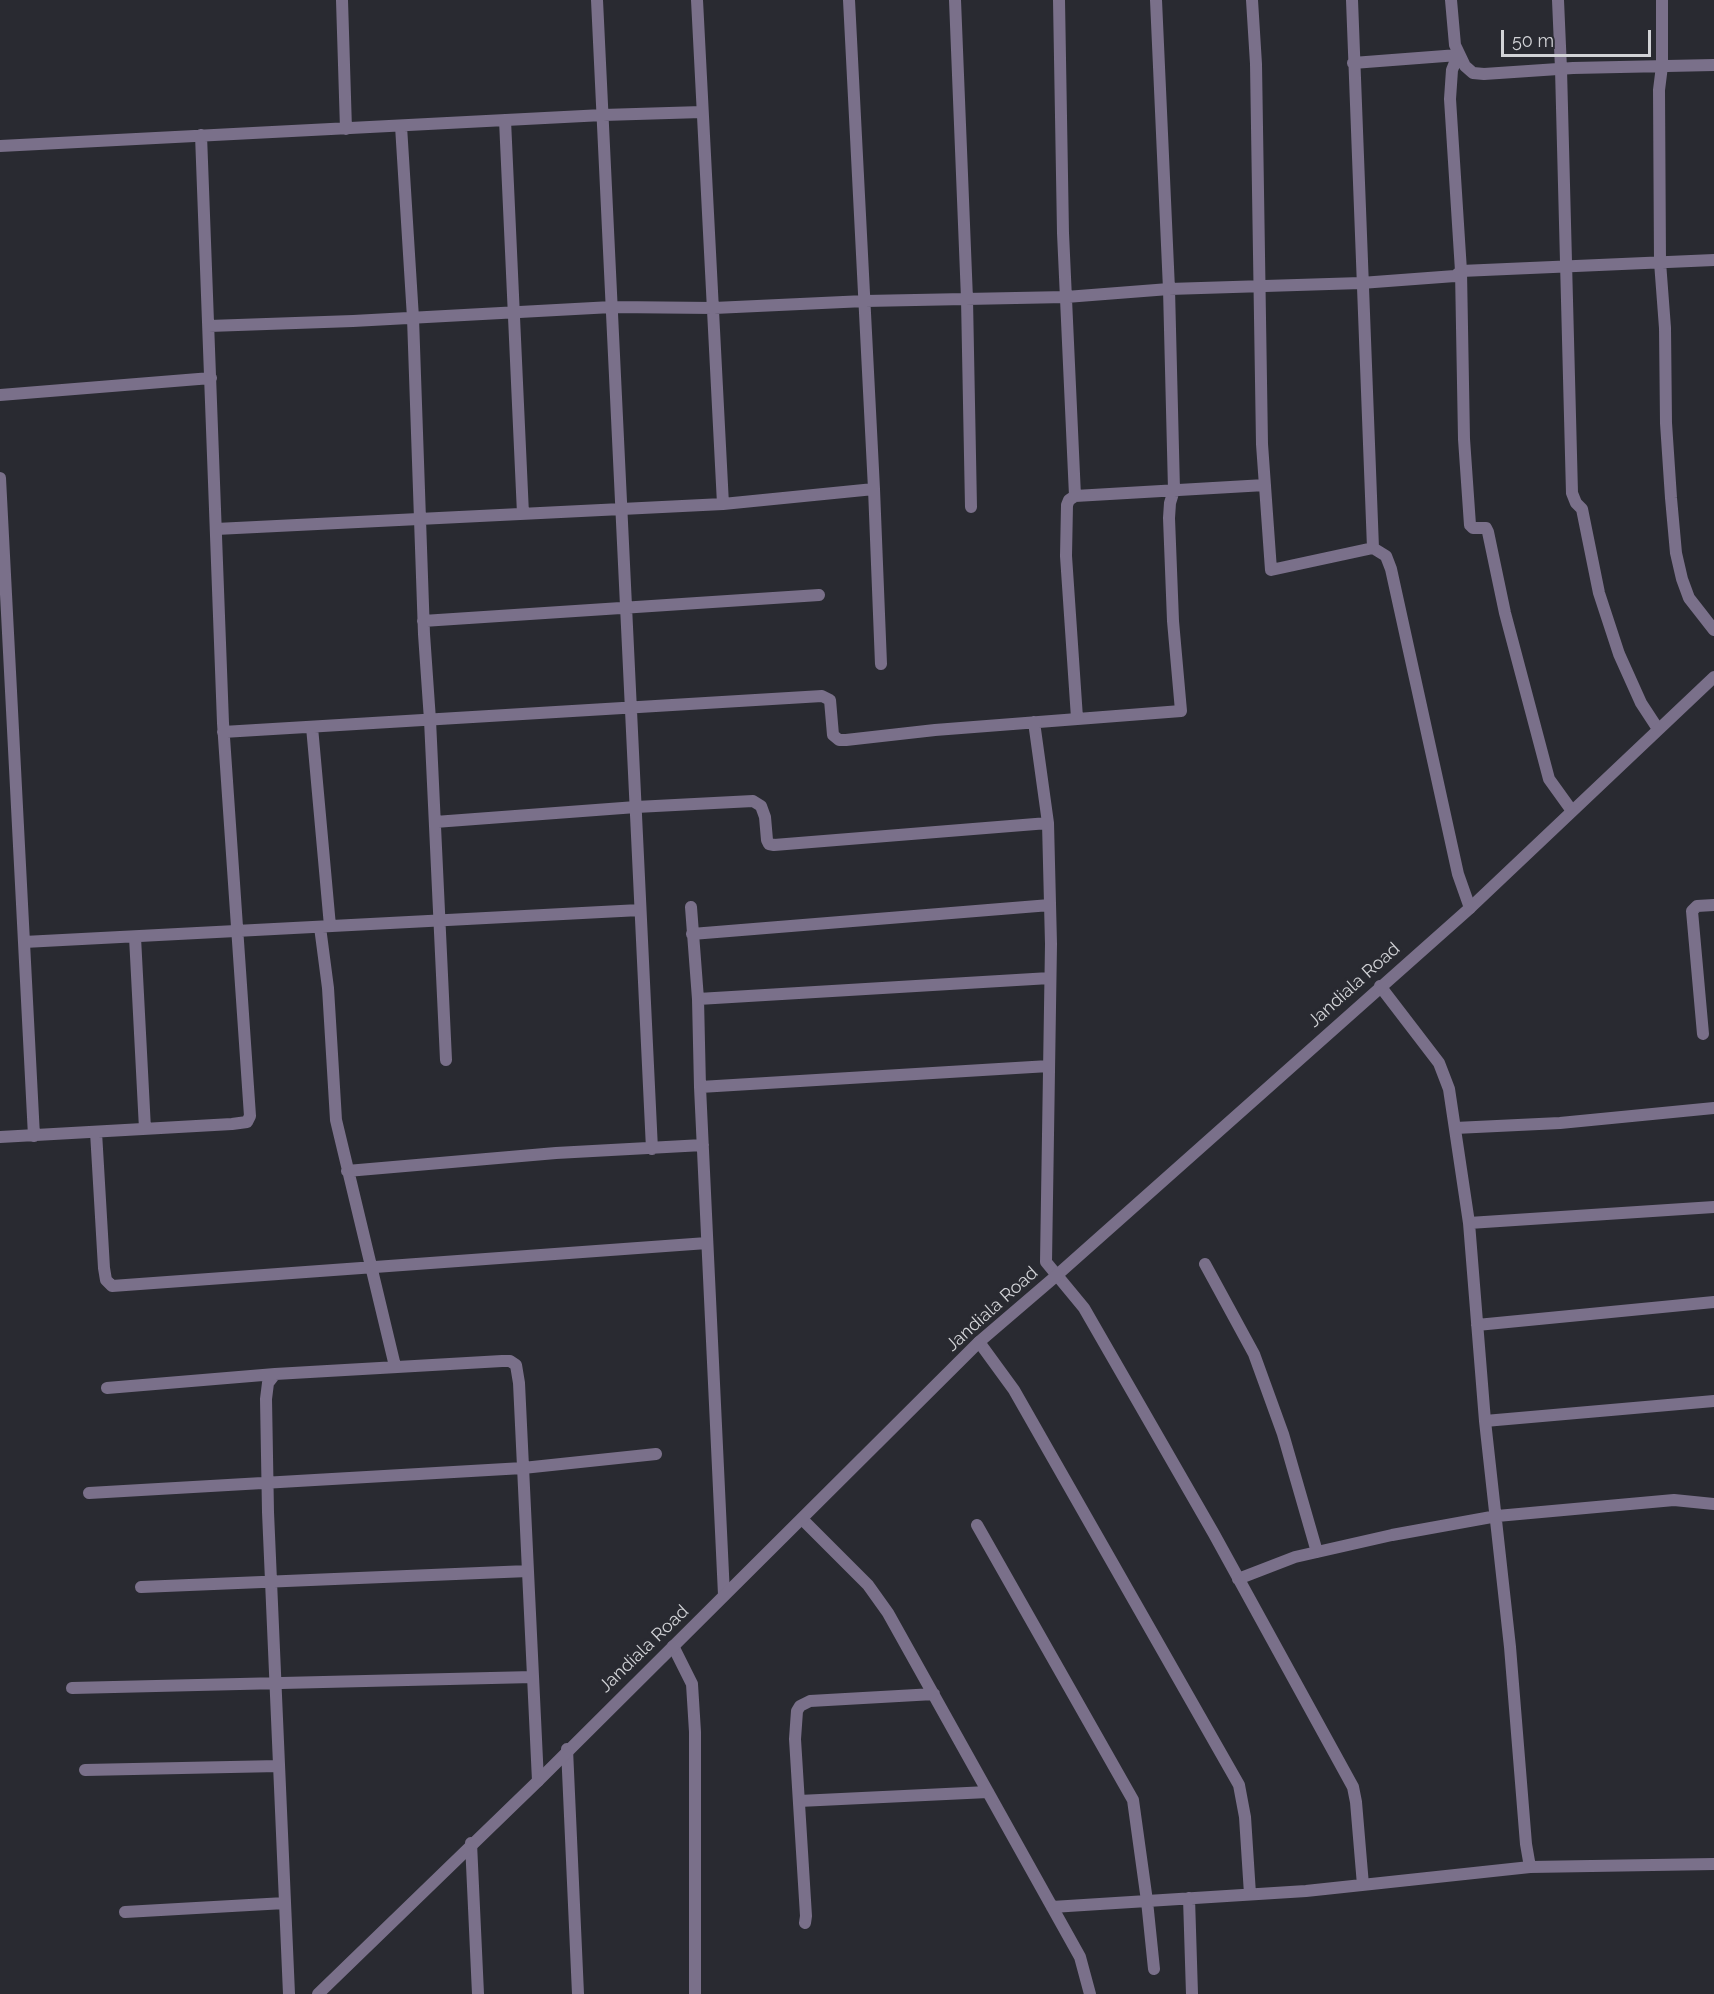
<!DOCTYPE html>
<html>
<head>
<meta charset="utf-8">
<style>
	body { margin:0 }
	#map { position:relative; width:1714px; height:1994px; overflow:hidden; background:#292a31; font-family:Raleway,sans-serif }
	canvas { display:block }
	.scale { position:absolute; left:1501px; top:30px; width:150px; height:27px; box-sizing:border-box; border:3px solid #d2d3d7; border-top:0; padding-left:8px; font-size:18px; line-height:21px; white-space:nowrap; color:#d2d3d7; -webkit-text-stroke:4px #292a31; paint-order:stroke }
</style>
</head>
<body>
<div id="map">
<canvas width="1714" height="1994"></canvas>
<div class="scale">50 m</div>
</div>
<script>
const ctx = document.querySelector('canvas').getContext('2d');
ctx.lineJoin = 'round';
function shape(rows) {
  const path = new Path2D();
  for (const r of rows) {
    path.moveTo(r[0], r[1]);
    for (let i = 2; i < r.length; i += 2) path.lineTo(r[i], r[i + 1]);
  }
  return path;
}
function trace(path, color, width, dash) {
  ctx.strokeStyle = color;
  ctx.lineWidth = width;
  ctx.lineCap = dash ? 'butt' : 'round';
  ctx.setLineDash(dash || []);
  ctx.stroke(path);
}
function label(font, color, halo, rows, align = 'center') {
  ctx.font = font + ' Raleway,sans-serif';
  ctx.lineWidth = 6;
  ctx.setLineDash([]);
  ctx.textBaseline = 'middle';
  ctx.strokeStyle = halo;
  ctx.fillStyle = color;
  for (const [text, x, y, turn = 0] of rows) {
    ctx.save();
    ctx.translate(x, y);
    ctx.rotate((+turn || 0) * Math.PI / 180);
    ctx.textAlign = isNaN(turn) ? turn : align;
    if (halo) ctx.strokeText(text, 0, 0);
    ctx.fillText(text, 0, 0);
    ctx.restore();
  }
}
trace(shape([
	[342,0,346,129],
	[597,0,652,1149],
	[697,0,723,504],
	[849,0,874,489,881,664],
	[955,0,967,299,971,507],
	[1059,0,1063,233,1075,496],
	[1252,0,1256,64,1262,444,1271,570,1373,548],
	[1352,0,1373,548,1386,556,1391,569,1458,874,1470,908],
	[1451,0,1455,45,1465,66,1473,73,1484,74,1573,68,1714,65],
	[1558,0,1561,69,1572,493,1576,503,1582,509,1599,593,1619,654,1641,703,1658,729],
	[1662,0,1662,66,1659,90,1660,262,1665,328,1666,423,1671,498,1676,553,1682,579,1689,598,1714,630],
	[1353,63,1458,55,1452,70,1450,99,1461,271,1464,439,1470,525,1473,528,1486,528,1488,532,1505,613,1549,779,1572,811],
	[505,120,523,514],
	[401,126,413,318,424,634,430,720,446,1060],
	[0,146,603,115,702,112],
	[209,326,353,321,612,307,714,308,865,301,1066,297,1169,289,1361,283,1455,276,1461,271,1714,260],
	[0,395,211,378],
	[0,478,34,1136],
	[216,529,723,504,874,489],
	[423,621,819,595],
	[1077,718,1066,556,1067,505,1069,500,1075,496,1265,485],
	[1034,722,1048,823,1051,944,1046,1262,1084,1308,1214,1534,1353,1787,1356,1802,1363,1885],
	[312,727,330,926],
	[223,732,822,696,830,700,833,735,839,740,846,740,935,730,1181,711,1173,621,1169,518,1170,503,1174,490,1169,289,1156,0],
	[435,822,636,807,753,801,761,806,765,817,767,840,769,844,774,845,1048,823],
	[691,907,698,999,700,1087,724,1595],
	[320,927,328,988,336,1120,395,1366],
	[692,934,1050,905],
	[135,937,145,1129],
	[24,942,640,910],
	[1380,986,1439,1063,1449,1089,1469,1223,1485,1421,1510,1647,1526,1844,1530,1867,1714,1864],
	[698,999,1050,978],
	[1703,1034,1692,911,1697,906,1714,905],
	[700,1087,1049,1066],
	[1455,1128,1560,1123,1714,1108],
	[96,1132,104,1268,106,1280,112,1286,707,1243],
	[0,1137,232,1124,247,1122,250,1116,223,723,201,135],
	[347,1171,556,1153,703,1145],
	[1469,1223,1714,1207],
	[1205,1264,1254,1354,1283,1434,1317,1552],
	[1477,1325,1714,1302],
	[979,1342,1014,1390,1239,1785,1245,1817,1250,1894],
	[107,1388,275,1374],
	[1485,1421,1714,1401],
	[89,1493,523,1468,656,1454],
	[802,1519,868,1585,888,1613,1080,1957,1090,1994],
	[977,1525,1133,1800,1147,1901,1154,1969],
	[1238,1579,1295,1557,1392,1535,1497,1516,1674,1500,1714,1504],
	[141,1587,528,1571],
	[673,1646,692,1684,695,1732,695,1994],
	[72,1688,533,1677],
	[567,1749,578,1994],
	[85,1770,279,1766],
	[799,1801,988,1792],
	[471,1843,478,1994],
	[1189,1898,1192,1994],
	[1052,1907,1306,1891,1530,1867],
	[125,1912,285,1903],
	[805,1923,806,1916,795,1739,797,1711,800,1706,810,1701,934,1694],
	[289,1994,268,1512,266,1399,268,1383,275,1374,502,1361,510,1361,516,1365,519,1383,538,1781]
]), '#7a708a', 12);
trace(shape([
	[318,1994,538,1781,979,1342,1056,1276,1470,908,1714,677]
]), '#7a708a', 12);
label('18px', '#d2d3d7', '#292a31', [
	["Jandiala Road",1354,985,-42],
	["Jandiala Road",992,1309,-42],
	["Jandiala Road",644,1649,-44]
]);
</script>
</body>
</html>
